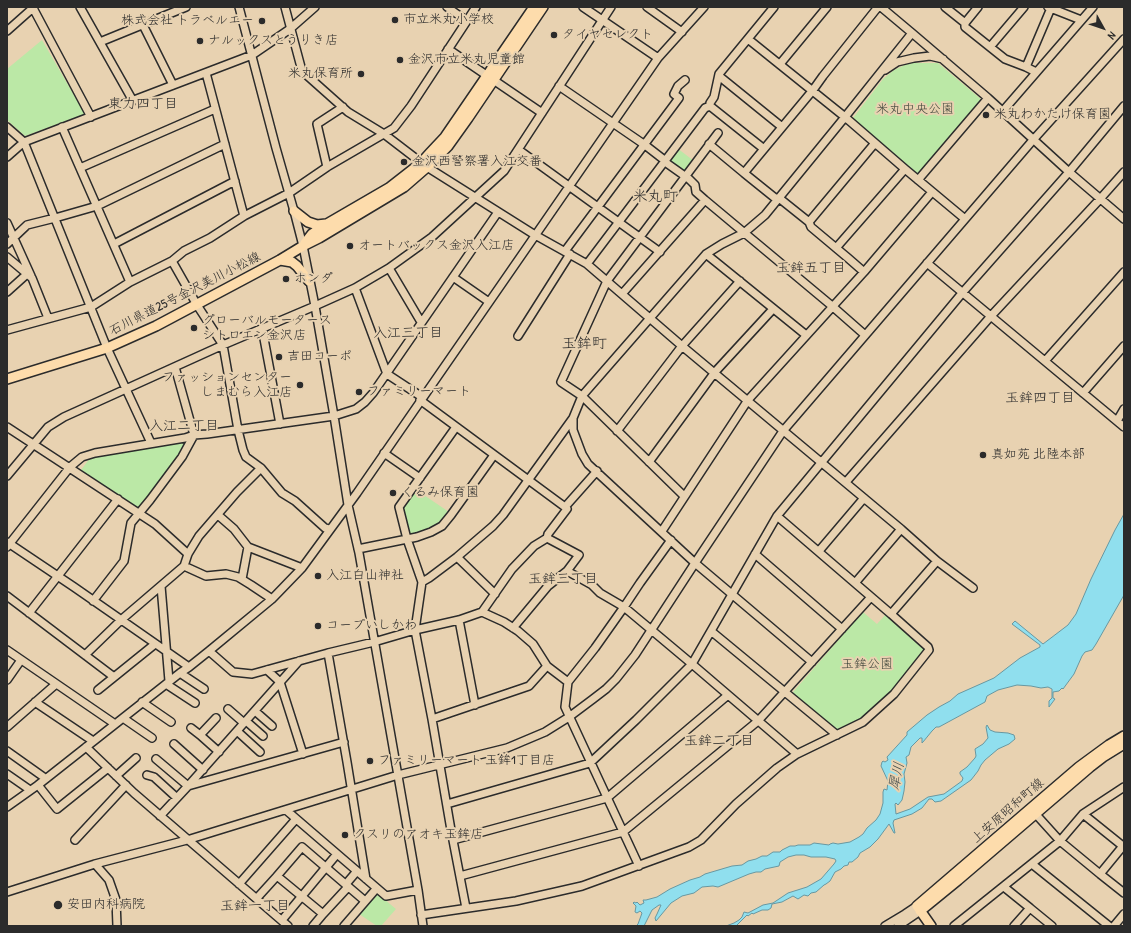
<!DOCTYPE html>
<html>
<head>
<meta charset="utf-8">
<style>
	body { margin:0 }
	#map { position:relative; width:1131px; height:933px; overflow:hidden; background:#e8d2b1; font-family:"Patrick Hand",sans-serif }
	canvas { display:block }
	.frame { position:absolute; inset:0; border:8px solid #2b2b2b; pointer-events:none }
	.north { position:absolute; left:1083px; top:8px; width:40px; height:40px; -webkit-text-stroke:3px #e8d2b1; paint-order:stroke; rotate:130deg; font-size:11px; font-weight:700; line-height:16px; text-align:center; color:#2b2b2b }
	.north::after { content:''; display:block; margin:auto; width:14px; height:18px; background:#2b2b2b; clip-path:polygon(50% 0,100% 100%,50% 72%,0 100%) }
</style>
</head>
<body>
<div id="map">
<canvas width="1131" height="933"></canvas>
<div class="frame"></div>
<div class="north">N</div>
</div>
<script>
const ctx = document.querySelector('canvas').getContext('2d');
ctx.lineJoin = 'round';
function fill(path, color) {
  ctx.fillStyle = color;
  ctx.fill(path, 'evenodd');
}
function shape(rows) {
  const path = new Path2D();
  for (const r of rows) {
    path.moveTo(r[0], r[1]);
    for (let i = 2; i < r.length; i += 2) path.lineTo(r[i], r[i + 1]);
  }
  return path;
}
function trace(path, color, width, dash) {
  ctx.strokeStyle = color;
  ctx.lineWidth = width;
  ctx.lineCap = dash ? 'butt' : 'round';
  ctx.setLineDash(dash || []);
  ctx.stroke(path);
}
function label(font, color, halo, rows, align = 'center') {
  ctx.font = font + ' "Patrick Hand","Klee One",sans-serif';
  ctx.lineWidth = 4;
  ctx.setLineDash([]);
  ctx.textBaseline = 'middle';
  ctx.strokeStyle = halo;
  ctx.fillStyle = color;
  for (const [text, x, y, turn = 0] of rows) {
    ctx.save();
    ctx.translate(x, y);
    ctx.rotate((+turn || 0) * Math.PI / 180);
    ctx.textAlign = isNaN(turn) ? turn : align;
    if (halo) ctx.strokeText(text, 0, 0);
    ctx.fillText(text, 0, 0);
    ctx.restore();
  }
}
fill(shape([
	[42,40,85,114,25,136,7,120,7,69],
	[909,63,938,63,982,100,920,173,916,173,853,118,883,79,894,70],
	[677,148,694,161,685,173,669,162],
	[184,443,183,451,139,509,81,470,90,458,152,447],
	[415,489,449,512,439,523,431,528,412,535,409,533,402,509],
	[863,612,877,624,886,614,925,648,926,651,892,693,863,720,838,733,793,696,793,692],
	[378,894,396,909,381,926,377,926,359,914,369,903]
]), '#bbe8a6');
const water = shape([
	[1124,514,1124,595,1096,644,1092,650,1085,652,1082,656,1074,674,1063,689,1062,688,1059,691,1053,692,1053,698,1055,699,1049,707,1049,701,1052,698,1052,689,1048,687,1041,688,1031,686,1017,685,998,690,987,696,985,702,939,727,936,727,932,731,923,742,922,743,922,738,920,738,911,747,909,755,906,757,907,763,904,774,905,782,904,791,902,800,898,805,896,803,895,804,896,814,910,809,928,797,944,794,962,781,963,778,960,774,960,772,967,767,975,758,976,756,975,749,983,744,988,738,986,727,987,725,990,730,995,732,1008,733,1014,735,1015,739,1009,744,998,749,985,760,981,765,978,771,971,780,941,801,935,802,932,799,929,799,922,808,912,814,894,820,893,823,895,833,894,833,889,824,878,839,870,847,860,853,858,857,852,862,849,862,848,865,844,866,841,869,835,872,830,881,826,884,824,885,816,892,811,893,808,896,804,895,798,899,793,896,782,902,772,904,771,908,768,910,762,910,753,914,752,913,748,916,747,915,736,926,726,926,734,923,739,920,742,917,744,912,748,913,763,905,773,903,788,893,807,887,821,879,834,864,836,861,835,859,826,857,811,857,804,855,796,855,788,857,780,862,779,866,765,869,761,872,756,872,749,874,718,887,713,886,702,887,694,893,682,896,671,903,656,921,655,918,657,914,661,905,659,905,652,910,644,926,636,926,638,924,642,913,640,911,637,913,635,912,636,906,633,903,634,902,636,903,637,902,640,905,644,903,643,900,646,900,657,897,670,889,690,880,700,877,705,874,732,866,742,865,748,861,756,859,762,856,767,856,773,852,780,852,782,850,790,846,795,846,798,845,810,845,814,843,829,845,830,844,833,843,838,844,850,842,859,837,863,834,867,828,876,820,880,814,883,803,883,792,884,789,887,790,888,781,881,766,882,762,883,761,885,762,888,760,887,757,907,735,907,732,927,715,939,707,950,701,958,694,994,678,1020,658,1040,647,1040,645,1012,624,1015,621,1043,644,1068,625,1076,614,1091,579,1115,530,1124,514]
]);
fill(water, '#90dfee');
trace(water, '#6897a0', 1);
const minor = shape([
	[80,7,133,101],
	[239,7,276,148,294,211,303,246,315,306,334,416,348,505,359,553,418,890,423,926],
	[285,7,302,71,348,112,384,134,427,167,535,235,587,264,682,346,901,529,937,561,891,614,928,647,929,650,894,694,863,722,797,754,777,768,736,804,701,840,689,847,582,886,516,901,421,915],
	[447,7,467,21],
	[583,7,658,58],
	[647,7,682,32],
	[945,7,965,23,965,27,1005,59,1026,67,1036,72],
	[1048,7,1081,20],
	[33,8,91,117],
	[965,23,978,7],
	[143,25,173,85],
	[7,31,34,7],
	[912,33,988,98,1069,172,1124,219],
	[748,39,845,117,905,169,965,219],
	[100,42,186,7],
	[990,47,1024,7],
	[448,49,542,113],
	[780,64,827,7],
	[1026,67,1051,8],
	[885,70,897,62,914,58,930,56,943,59],
	[206,73,244,216],
	[719,76,782,127],
	[559,86,645,145,663,159,665,162,689,179,695,185,696,192,705,200,832,306,865,335],
	[710,106,764,149],
	[1002,112,1093,7],
	[7,127,24,142,107,348,151,443],
	[62,127,130,282],
	[709,144,744,173],
	[519,150,660,252],
	[7,157,24,142,252,55,290,29,315,7],
	[327,167,317,124,343,107],
	[80,168,215,109],
	[918,180,988,98],
	[809,222,875,143],
	[7,223,31,276],
	[7,244,27,225,55,218,97,206,225,144],
	[114,244,235,181],
	[836,248,905,169],
	[565,251,679,98,674,94,678,86,685,80],
	[706,254,806,335],
	[7,257,32,278,48,318],
	[172,261,197,305,223,345,238,430,243,450,246,457,261,468,282,493,295,501,325,528,329,529],
	[927,263,1124,427],
	[587,264,705,108,710,106,710,103,714,97,719,74,774,7],
	[389,268,421,322],
	[864,272,848,258,811,227,809,222,779,198,775,198,744,173,813,90,823,76,878,7],
	[453,277,489,302],
	[355,288,387,374,422,397],
	[7,292,27,274],
	[622,294,705,200],
	[262,328,280,424],
	[7,330,91,307,130,282,172,261,184,251,210,238,244,216,289,193,327,167,394,128,411,106,476,7],
	[518,336,570,254],
	[1045,361,1124,272],
	[1083,393,1124,346],
	[1117,421,1124,409],
	[7,427,155,524,188,554],
	[456,427,399,507,407,539,422,582,415,630,432,719,451,830,466,908],
	[617,431,682,346,740,281],
	[384,453,420,478],
	[649,462,715,372,773,309],
	[7,476,48,427,64,417,223,345,315,306,355,288,389,268,432,237,504,171,611,7],
	[846,482,991,316,1100,199,1124,172],
	[684,496,582,396,561,382,607,281,718,133],
	[565,507,597,471],
	[218,515,234,529,248,547,302,568],
	[777,516,891,614],
	[662,531,748,400,864,272,932,192],
	[7,542,74,587,189,667],
	[7,547,70,467,82,457,95,453,185,438,194,435,207,434,334,416,356,409,365,402,373,393,498,212],
	[358,549,417,537,431,532,442,526,451,515,494,455],
	[819,551,864,498],
	[755,554,842,629],
	[457,557,495,594],
	[937,561,973,588],
	[184,566,206,576,226,574,238,577,251,585,272,599],
	[567,571,592,585,600,593,624,607,692,664,797,754],
	[242,579,248,547],
	[422,582,429,578,457,557,493,526,503,515,573,418],
	[855,583,901,529],
	[161,586,169,681],
	[7,596,114,677],
	[93,601,124,561,131,523,150,500,182,457,194,435,175,367],
	[482,612,504,622,518,631,533,644,547,666,568,682],
	[29,613,118,499],
	[459,620,475,705],
	[513,628,548,586,567,571,579,555,547,538],
	[711,631,837,735],
	[7,650,115,724],
	[209,651,233,672,252,674,328,653,374,642,415,630,459,620,482,612,512,569,534,546,547,538,548,534,567,509,565,507,420,400],
	[328,653,347,762,366,879],
	[85,655,121,620,184,566,188,554,199,536,237,492,261,468],
	[812,662,695,563,588,464,582,454,573,430,573,418,582,396,706,254,722,244,744,233,765,215,845,117,912,33,881,7],
	[267,670,280,682,303,754],
	[180,673,204,689],
	[7,680,21,660],
	[166,684,195,703],
	[98,690,155,644],
	[35,702,93,741],
	[142,702,171,722],
	[228,709,244,723],
	[255,711,272,726],
	[123,718,152,738],
	[216,718,200,735,219,752],
	[432,719,529,686,547,666],
	[246,721,263,736],
	[7,727,56,684],
	[191,728,200,735],
	[237,731,260,752],
	[174,744,203,770],
	[86,747,134,793,288,926],
	[7,751,45,778],
	[156,759,188,786],
	[7,774,30,790],
	[147,775,154,777,177,798],
	[116,776,136,758],
	[38,785,57,809,108,768],
	[188,786,344,742],
	[447,804,590,763,636,720,692,664,777,516,963,292,1069,172,1124,106],
	[7,807,38,785,180,673,189,667,209,651,272,599,302,568,357,493,658,58,704,7],
	[286,810,386,896,418,890],
	[1032,810,1060,841,1100,874],
	[1083,814,1124,847],
	[160,816,188,786,299,661],
	[75,840,126,785],
	[453,840,607,798,728,695],
	[1123,846,1100,874,1124,893],
	[95,864,109,880,116,900,117,926],
	[1032,864,1109,926],
	[639,866,565,707,568,682,595,648,624,607,640,583,671,540],
	[277,876,302,847,365,901],
	[460,876,623,832,758,721,871,597],
	[239,884,296,819],
	[346,884,357,871],
	[1004,887,1030,908,1014,926],
	[7,892,95,864,187,840,398,775,507,748,545,732,569,717,593,699,606,689,616,679,635,655,695,563,783,431,1033,140,1124,39],
	[257,898,277,876,323,914,348,887],
	[1030,908,1052,926],
	[282,920,337,854],
	[313,926,323,914],
	[344,926,376,889],
	[885,926,905,914,917,906],
	[898,926,920,911],
	[954,926,1060,841,1083,814,1124,787],
	[1114,926,1124,914]
]);
const major = shape([
	[294,211,308,222,317,225,326,224],
	[305,243,312,234,327,224,389,188,421,163,430,153,445,137,534,7],
	[280,260,292,262,297,266,309,281],
	[7,379,107,348,156,326,280,260,303,246,319,238,404,187,427,167,448,146,468,118,543,7],
	[920,911,958,880,1090,767,1103,757,1124,744],
	[931,926,917,906,1079,767,1109,745,1124,736]
]);
trace(minor, '#2b2b2b', 10);
trace(major, '#2b2b2b', 12);
trace(minor, '#e8d2b1', 7);
trace(major, '#fddcac', 9);
for (const [x, y, r, color] of [
	[395,20,4,"#2b2b2b"],
	[262,21,4,"#2b2b2b"],
	[554,35,4,"#2b2b2b"],
	[200,41,4,"#2b2b2b"],
	[400,60,4,"#2b2b2b"],
	[361,74,4,"#2b2b2b"],
	[986,115,4,"#2b2b2b"],
	[404,162,4,"#2b2b2b"],
	[350,246,4,"#2b2b2b"],
	[286,279,4,"#2b2b2b"],
	[194,328,4,"#2b2b2b"],
	[279,357,4,"#2b2b2b"],
	[300,385,4,"#2b2b2b"],
	[359,392,4,"#2b2b2b"],
	[983,455,4,"#2b2b2b"],
	[393,493,4,"#2b2b2b"],
	[318,576,4,"#2b2b2b"],
	[318,626,4,"#2b2b2b"],
	[370,761,4,"#2b2b2b"],
	[345,835,4,"#2b2b2b"],
	[58,905,5,"#2b2b2b"]
]) {
  const dot = new Path2D();
  dot.arc(x, y, r, 0, 2 * Math.PI);
  ctx.fillStyle = color;
  ctx.fill(dot);
  trace(dot, '#e8d2b1', 1.5);
}
label('13px', '#2b2b2b', '#e8d2b1', [
	["市立米丸小学校",403,20],
	["株式会社 トラベルエー",254,21,"right"],
	["タイヤセレクト",562,35],
	["ナルックスとうりき店",208,41],
	["金沢市立米丸児童館",408,60],
	["米丸保育所",353,74,"right"],
	["米丸わかたけ保育園",994,115],
	["金沢西警察署入江交番",412,162],
	["オートバックス金沢入江店",358,246],
	["ホンダ",294,279],
	["グローバルモータース",202,321],
	["シトロエン金沢店",202,336],
	["吉田コーポ",287,357],
	["ファッションセンター",292,378,"right"],
	["しまむら入江店",292,393,"right"],
	["ファミリーマート",367,392],
	["真如苑 北陸本部",991,455],
	["くるみ保育園",401,493],
	["入江白山神社",326,576],
	["コープいしかわ",326,626],
	["ファミリーマート 玉鉾1丁目店",378,761],
	["クスリのアオキ玉鉾店",353,835],
	["安田内科病院",67,905]
], 'left');
label('13px', '#41473d', '#e8d2b1', [
	["米丸中央公園",915,110],
	["玉鉾公園",867,665]
]);
label('13px', '#2b2b2b', '#e8d2b1', [
	["石川県道25号金沢美川小松線",185,294,-27],
	["上安原昭和町線",1008,811,-41]
]);
label('14px', '#2b2b2b', '#e8d2b1', [
	["東力四丁目",143,104],
	["玉鉾五丁目",811,268],
	["入江三丁目",408,333],
	["玉鉾四丁目",1040,398],
	["入江二丁目",184,426],
	["玉鉾三丁目",563,579],
	["玉鉾二丁目",719,741],
	["玉鉾一丁目",255,906]
]);
label('italic 14px', '#3a4648', '#e8d2b1', [
	["犀川",897,776,-78]
]);
label('15px', '#2b2b2b', '#e8d2b1', [
	["米丸町",655,197],
	["玉鉾町",584,344]
]);
</script>
</body>
</html>
